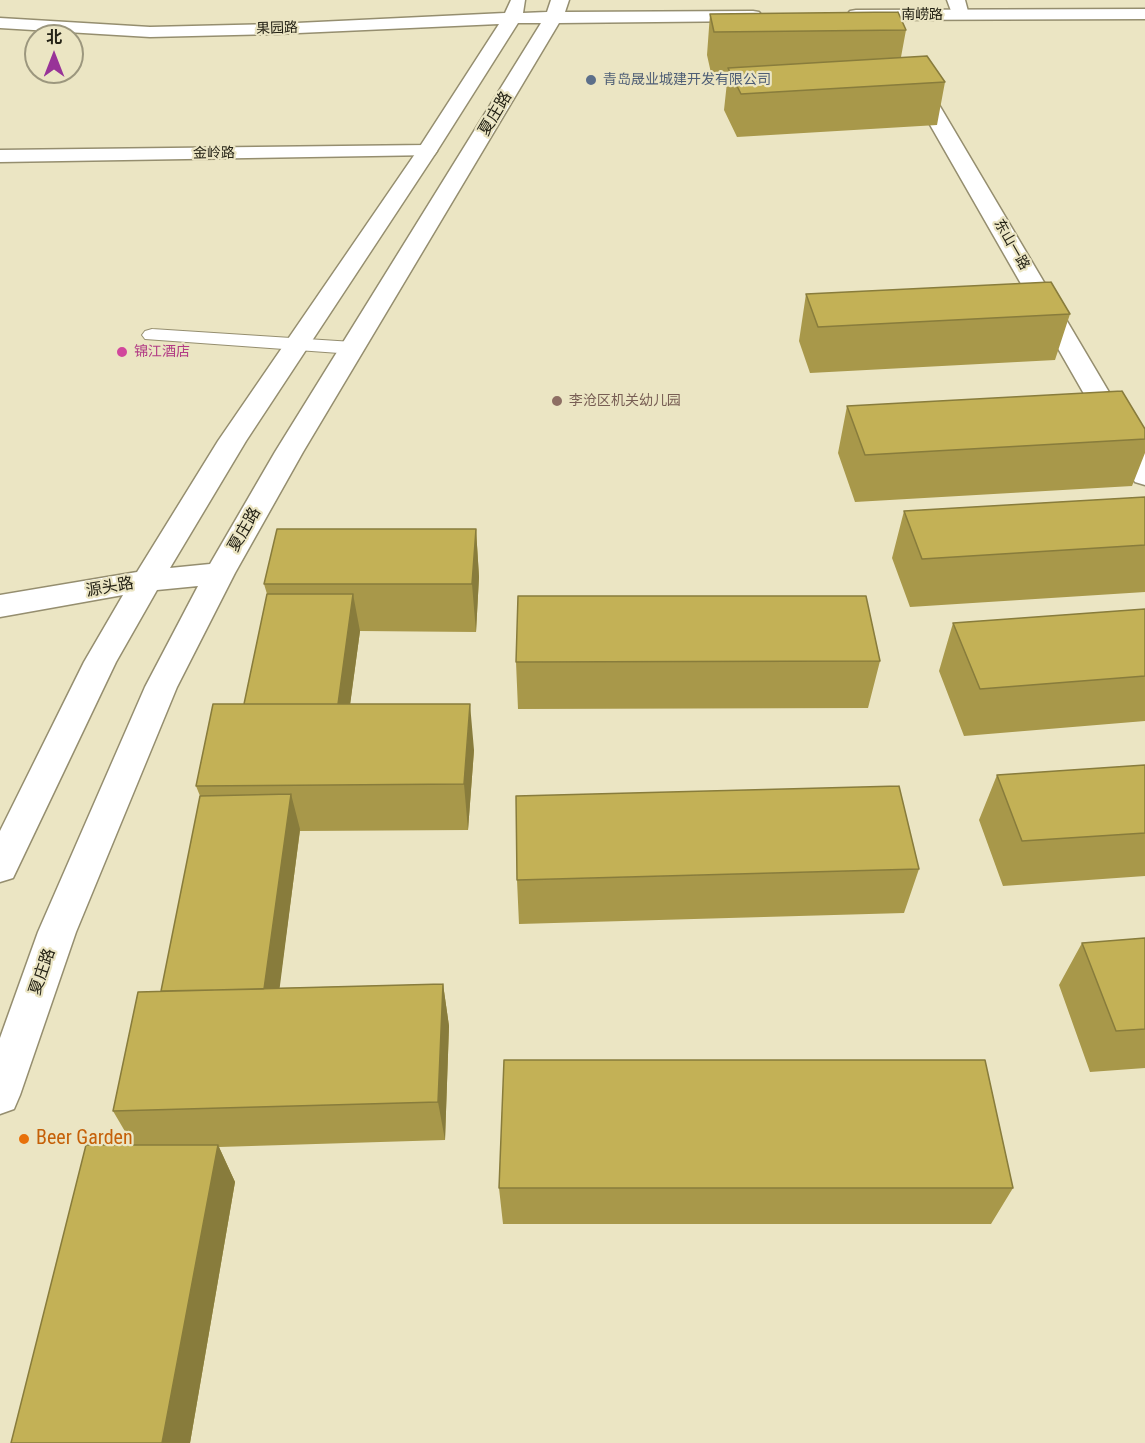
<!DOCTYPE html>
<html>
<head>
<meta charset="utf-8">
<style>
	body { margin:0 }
	#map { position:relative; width:1145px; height:1443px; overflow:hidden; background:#ebe5c3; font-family:"Roboto Condensed","Noto Sans SC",sans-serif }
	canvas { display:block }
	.north { position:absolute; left:24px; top:24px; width:60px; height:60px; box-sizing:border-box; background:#ebe5c3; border:2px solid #9c977e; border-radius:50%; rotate:0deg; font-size:16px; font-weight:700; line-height:24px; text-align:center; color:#252316 }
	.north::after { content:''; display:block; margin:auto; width:21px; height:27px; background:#983398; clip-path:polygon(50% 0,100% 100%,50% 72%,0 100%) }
</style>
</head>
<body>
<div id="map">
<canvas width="1145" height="1443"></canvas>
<div class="north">北</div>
</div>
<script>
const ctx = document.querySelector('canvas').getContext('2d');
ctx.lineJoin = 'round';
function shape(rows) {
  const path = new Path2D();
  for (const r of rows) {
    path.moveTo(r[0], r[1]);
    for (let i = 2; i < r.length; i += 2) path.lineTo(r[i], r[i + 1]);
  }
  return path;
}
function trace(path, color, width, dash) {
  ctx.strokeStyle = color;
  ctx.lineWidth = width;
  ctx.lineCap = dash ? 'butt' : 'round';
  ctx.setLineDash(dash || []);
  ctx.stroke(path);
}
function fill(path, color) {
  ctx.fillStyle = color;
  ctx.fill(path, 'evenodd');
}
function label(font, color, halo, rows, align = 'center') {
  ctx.font = font + ' "Roboto Condensed","Noto Sans SC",sans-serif';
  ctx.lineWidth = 4.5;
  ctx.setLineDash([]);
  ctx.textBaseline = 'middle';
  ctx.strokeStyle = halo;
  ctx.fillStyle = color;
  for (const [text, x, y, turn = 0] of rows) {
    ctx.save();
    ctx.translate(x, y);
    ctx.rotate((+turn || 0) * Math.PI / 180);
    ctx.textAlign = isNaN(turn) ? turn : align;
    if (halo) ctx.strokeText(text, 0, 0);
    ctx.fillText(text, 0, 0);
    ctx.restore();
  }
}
const lane = shape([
	[152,329,353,342,360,344,363,348,360,352,353,354,145,339,142,335,145,331,152,329]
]);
const street = shape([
	[947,0,965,0,969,15,966,19,954,19,947,0],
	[915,75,922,77,925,81,1145,453,1145,485,1135,482,1131,476,905,81,908,77,915,75],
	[427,145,434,147,437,151,434,155,0,162,0,150,427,145]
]);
const secondary = shape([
	[511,0,525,0,523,13,547,12,551,0,569,0,565,12,753,11,759,12,762,16,759,20,753,21,559,23,303,452,235,573,177,687,76,932,20,1095,14,1109,0,1114,0,1038,38,932,145,687,198,586,157,590,116,662,13,878,0,882,0,831,84,662,123,595,0,617,0,595,137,572,218,441,417,151,499,24,276,34,150,37,0,28,0,18,150,27,276,24,505,13,511,0],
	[518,23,541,23,275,452,210,564,170,568,246,441,437,151,518,23],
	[1145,9,1145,19,856,20,850,19,847,15,850,11,856,10,1145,9]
]);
trace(lane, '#958e6f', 2);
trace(street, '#958e6f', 3);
trace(secondary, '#958e6f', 3);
fill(lane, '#fff');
fill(street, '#fff');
fill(secondary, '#fff');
fill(shape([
	[710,14,906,30,901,57,945,82,937,125,737,137,724,110,728,73,711,73,707,55],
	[806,294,1070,314,1055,360,810,373,799,341],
	[847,406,1145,429,1145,453,1132,486,855,502,838,453],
	[1145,497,1145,592,910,607,892,558,904,511],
	[476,529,479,577,476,632,360,631,350,704,474,750,468,830,300,831,279,988,443,984,449,1026,445,1140,219,1147,235,1182,190,1443,11,1443,133,1145,113,1111,161,991,200,796,196,786,244,704,267,594,264,584],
	[1145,609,1145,721,964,736,939,671,953,623],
	[880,661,868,708,518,709,516,662],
	[1145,765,1145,876,1003,886,979,820,997,775],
	[919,869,904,913,519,924,517,880],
	[1145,938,1145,1068,1090,1072,1059,985,1082,943],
	[499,1188,1013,1188,991,1224,503,1224]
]), '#a8984a');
fill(shape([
	[476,529,479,577,476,632,472,584],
	[353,594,360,631,344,750,336,713],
	[470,704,474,750,468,830,464,784],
	[291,794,300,829,274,1032,262,1000],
	[443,984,449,1026,445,1140,438,1102],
	[218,1145,235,1182,190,1443,162,1443]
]), '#887c3c');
const building = shape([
	[898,12,906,30,714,32,710,14,898,12],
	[927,56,945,82,741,94,728,68,927,56],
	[1051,282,1070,314,818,327,806,294,1051,282],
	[1122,391,1145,429,1145,439,865,455,847,406,1122,391],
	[1145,497,1145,545,922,559,904,511,1145,497],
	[277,529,476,529,472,584,264,584,277,529],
	[267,594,353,594,338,704,244,704,267,594],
	[518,596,866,596,880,661,516,662,518,596],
	[1145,609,1145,676,980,689,953,623,1145,609],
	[213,704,470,704,464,784,196,786,213,704],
	[1145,765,1145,833,1022,841,997,775,1145,765],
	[899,786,919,869,517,880,516,796,899,786],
	[291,794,264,989,161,991,200,796,291,794],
	[1145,938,1145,1029,1116,1031,1082,943,1145,938],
	[443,984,438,1102,113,1111,138,992,443,984],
	[504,1060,985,1060,1013,1188,499,1188,504,1060],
	[86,1145,218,1145,162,1443,11,1443,86,1145]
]);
fill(building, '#c3b156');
trace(building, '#887c3c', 1.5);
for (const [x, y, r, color] of [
	[591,80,6,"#5c6f8a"],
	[122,352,6,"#d1479c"],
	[557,401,6,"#8d6e63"],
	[24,1139,6,"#e8710a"]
]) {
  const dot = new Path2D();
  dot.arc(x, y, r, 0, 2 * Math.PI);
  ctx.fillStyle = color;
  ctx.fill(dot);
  trace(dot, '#ebe5c3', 2);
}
label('14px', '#252316', '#ebe5c3', [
	["南崂路",922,15],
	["果园路",277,29,-2],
	["金岭路",214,154,-1],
	["东山一路",1011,245,60]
]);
label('14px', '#4e5e75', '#ebe5c3', [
	["青岛晟业城建开发有限公司",603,80]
], 'left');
label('14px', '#b23c85', '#ebe5c3', [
	["锦江酒店",134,352]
], 'left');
label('14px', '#785e54', '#ebe5c3', [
	["李沧区机关幼儿园",569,401]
], 'left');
label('16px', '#252316', '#ebe5c3', [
	["夏庄路",496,114,-59],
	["夏庄路",245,530,-60],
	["源头路",110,588,-10],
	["夏庄路",43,972,-71]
]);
label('20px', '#c56008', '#ebe5c3', [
	["Beer Garden",36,1139]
], 'left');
</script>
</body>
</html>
